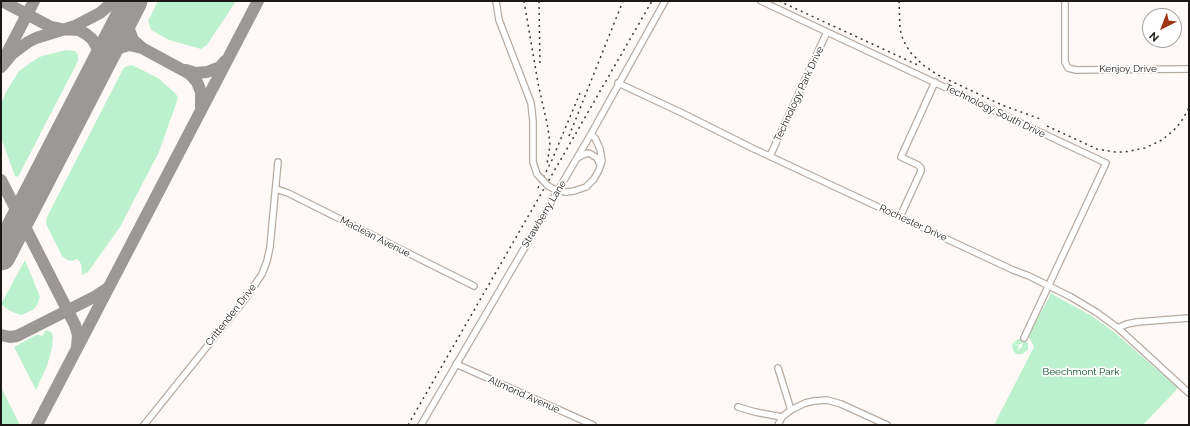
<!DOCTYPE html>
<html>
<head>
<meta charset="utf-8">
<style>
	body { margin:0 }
	#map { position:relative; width:1190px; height:426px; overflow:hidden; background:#fef9f6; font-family:Raleway,sans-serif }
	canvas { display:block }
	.frame { position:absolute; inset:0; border:2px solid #1c1815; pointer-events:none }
	.north { position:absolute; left:1142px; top:8px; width:40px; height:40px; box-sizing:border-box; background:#fff; border:1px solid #a4a3a1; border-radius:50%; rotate:222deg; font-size:11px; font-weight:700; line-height:16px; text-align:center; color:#1c1815 }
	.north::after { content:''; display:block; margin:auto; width:14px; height:18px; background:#9e3619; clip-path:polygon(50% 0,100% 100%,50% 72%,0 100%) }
</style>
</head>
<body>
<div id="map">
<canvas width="1190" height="426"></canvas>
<div class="frame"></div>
<div class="north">N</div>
</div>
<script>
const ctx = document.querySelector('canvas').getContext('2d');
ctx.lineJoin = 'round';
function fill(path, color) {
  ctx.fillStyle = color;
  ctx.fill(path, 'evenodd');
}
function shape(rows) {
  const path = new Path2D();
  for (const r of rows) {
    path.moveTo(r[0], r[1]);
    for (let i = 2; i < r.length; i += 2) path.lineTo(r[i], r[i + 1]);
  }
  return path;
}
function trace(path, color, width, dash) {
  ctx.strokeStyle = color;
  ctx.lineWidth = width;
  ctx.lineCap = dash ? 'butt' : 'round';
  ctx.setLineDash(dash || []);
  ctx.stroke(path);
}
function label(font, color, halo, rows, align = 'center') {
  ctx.font = font + ' Raleway,sans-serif';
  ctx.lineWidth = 3.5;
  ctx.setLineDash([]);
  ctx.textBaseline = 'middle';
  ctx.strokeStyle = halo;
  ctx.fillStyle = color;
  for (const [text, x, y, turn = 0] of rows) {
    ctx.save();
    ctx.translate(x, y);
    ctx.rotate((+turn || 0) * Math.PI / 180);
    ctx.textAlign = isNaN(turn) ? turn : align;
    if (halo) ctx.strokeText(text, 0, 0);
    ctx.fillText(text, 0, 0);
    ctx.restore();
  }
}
fill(shape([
	[158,1,236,1,207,45,201,49,169,40,151,30,148,21],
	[66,50,75,51,78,55,78,61,18,177,15,176,1,138,1,104,6,92,19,71,39,57],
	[132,65,158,78,174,92,178,97,177,101,159,152,120,227,88,272,82,275,81,264,79,261,77,259,72,261,67,260,62,256,47,226,46,222,47,217,122,71,125,67],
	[25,260,40,297,37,305,33,310,21,315,10,311,1,304],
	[1050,293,1092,316,1114,332,1178,388,1143,425,994,425,1034,347,1028,335,1049,298],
	[46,330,51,332,53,336,52,348,47,366,36,390,14,347,36,335,39,335,42,336],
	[1018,339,1024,339,1028,344,1028,350,1022,354,1016,354,1013,350,1012,343,1019,346,1018,351,1022,346,1023,342,1019,345,1013,343],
	[1,387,19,423,18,425,1,425]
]), '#bbf1cc');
trace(shape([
	[2,1,51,27,61,29,79,30,86,34,92,39,97,47,99,62,95,75,78,107],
	[135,1,128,18,128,27,133,40,142,48,190,74,197,82,201,92,201,107],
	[6,55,34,1],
	[1,67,12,54,28,42,36,38,75,26,100,13,114,1],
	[100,69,106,58,116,49,129,45,142,48],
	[186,70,195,73,207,72,220,67,225,61],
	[1,180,75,325,78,335,77,347],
	[1,335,10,337,17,336,96,296,108,288],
	[37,425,258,1]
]), '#9c9895', 12);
trace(shape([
	[1,256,133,1]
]), '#9c9895', 29);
const minor = shape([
	[496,1,499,20,531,103,533,121,533,162,537,174],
	[761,1,1106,163,1024,338],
	[1065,1,1065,62,1068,68,1076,70,1189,69],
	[618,83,680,112,752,148,1013,270,1029,276,1071,297,1096,312,1118,328,1189,393],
	[770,156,827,32],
	[577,158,585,154,589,153,597,158,600,165],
	[276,189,288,193,474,286],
	[566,192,574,191,586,187,594,179,599,170,602,161,600,149,595,138,591,134],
	[900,217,921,171,921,168,918,165,901,157,935,82],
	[1118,328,1127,324,1137,322,1189,318],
	[456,364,593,425],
	[778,368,791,410],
	[738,407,755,412,782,417,791,410,805,403,814,401,827,400,841,404,887,425],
	[144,425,246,298,262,274,267,261,270,247,278,162],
	[421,425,591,134,665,1],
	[778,425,782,417]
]);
trace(minor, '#b7aba2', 8);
trace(minor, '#fff', 5.5);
trace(shape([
	[524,1,538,83,548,128,550,145,547,164],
	[539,1,540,67],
	[779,1,920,66],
	[899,1,900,29,903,40,910,52,923,65,938,75,1002,105,1043,120],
	[1047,126,1097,149,1115,152,1125,152,1145,148,1162,140,1174,130,1181,122,1189,108],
	[569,136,623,1],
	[538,188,552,160,580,93],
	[408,425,652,1]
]), '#3b3734', 1.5, [2, 4]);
const minorBridge = shape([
	[537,174,548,186,556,190,566,192]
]);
trace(minorBridge, '#b7aba2', 8, []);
trace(minorBridge, '#fff', 5.5);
label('10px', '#1c1815', '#fff', [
	["Kenjoy Drive",1128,69],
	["Technology Park Drive",799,94,-65],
	["Technology South Drive",995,111,26],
	["Strawberry Lane",544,214,-59],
	["Rochester Drive",913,223,25],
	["Maclean Avenue",375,237,27],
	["Crittenden Drive",231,315,-52],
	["Allmond Avenue",524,395,24]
]);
label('10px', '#094f2c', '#fff', [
	["Beechmont Park",1081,372]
]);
</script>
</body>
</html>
